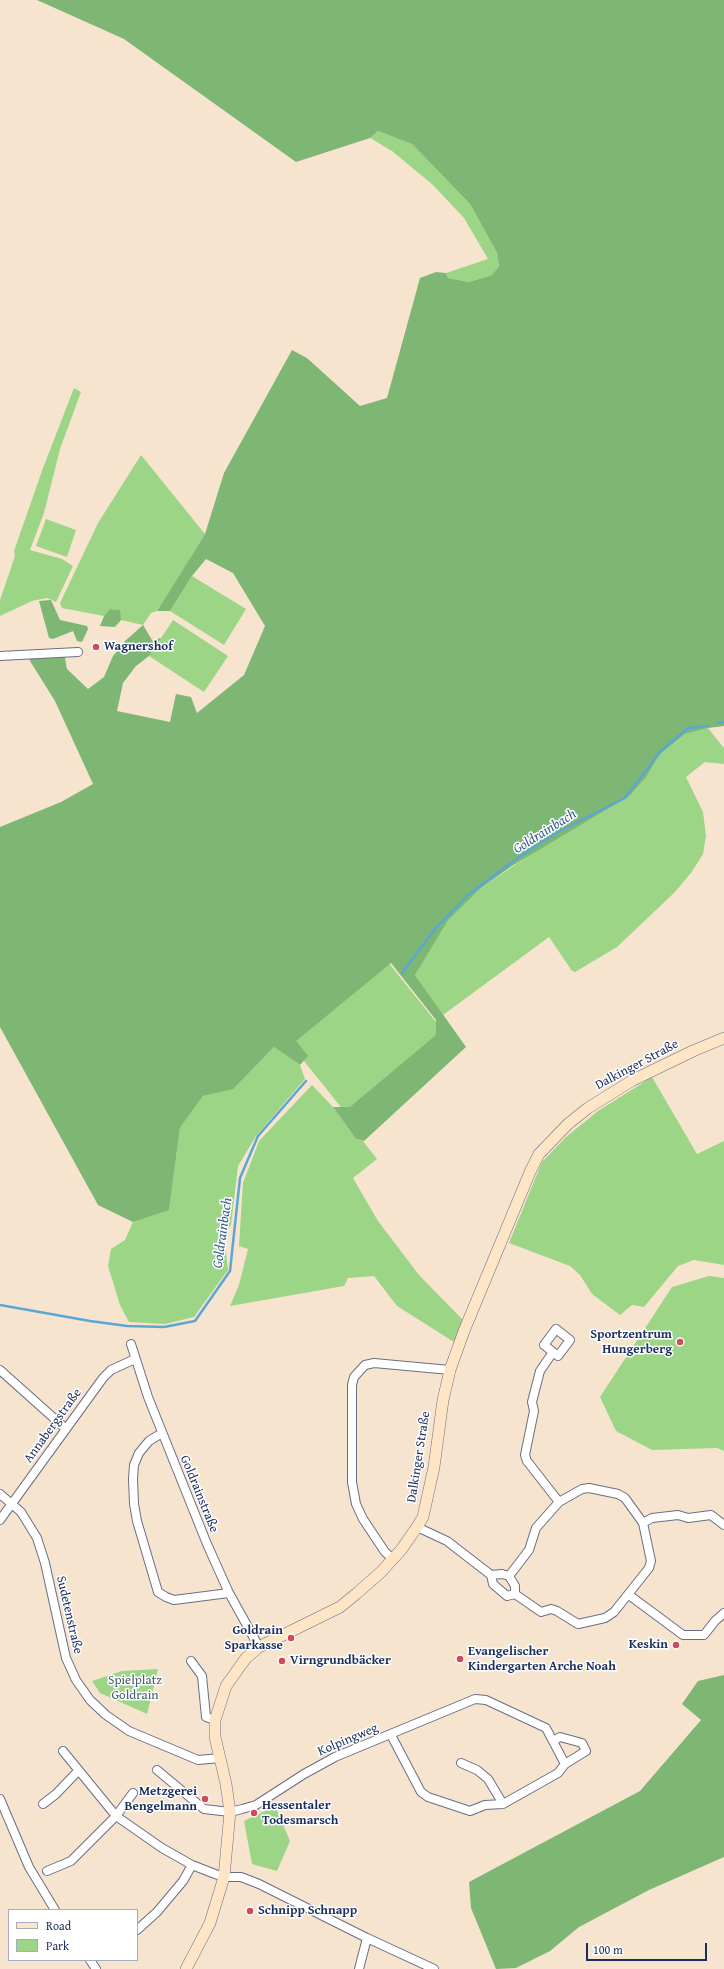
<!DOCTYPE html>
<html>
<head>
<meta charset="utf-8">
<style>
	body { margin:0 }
	#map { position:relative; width:724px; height:1969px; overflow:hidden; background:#f7e4cf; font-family:"Gentium Book Plus",serif }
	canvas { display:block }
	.legend { position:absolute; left:8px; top:1909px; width:130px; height:52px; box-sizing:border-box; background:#fff; border:1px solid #a4acbf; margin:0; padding:5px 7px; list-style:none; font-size:12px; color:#1b2f5e }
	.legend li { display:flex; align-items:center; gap:8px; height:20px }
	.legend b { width:20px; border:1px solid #a4acbf }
	.scale { position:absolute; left:586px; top:1943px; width:121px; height:18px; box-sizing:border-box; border:2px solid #1b2f5e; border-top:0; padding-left:5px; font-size:12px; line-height:14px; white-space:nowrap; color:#1b2f5e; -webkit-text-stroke:3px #fff; paint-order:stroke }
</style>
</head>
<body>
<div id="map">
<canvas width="724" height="1969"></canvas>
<ul class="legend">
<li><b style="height:5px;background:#fde5c5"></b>Road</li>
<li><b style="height:11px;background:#9dd587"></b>Park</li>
</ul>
<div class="scale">100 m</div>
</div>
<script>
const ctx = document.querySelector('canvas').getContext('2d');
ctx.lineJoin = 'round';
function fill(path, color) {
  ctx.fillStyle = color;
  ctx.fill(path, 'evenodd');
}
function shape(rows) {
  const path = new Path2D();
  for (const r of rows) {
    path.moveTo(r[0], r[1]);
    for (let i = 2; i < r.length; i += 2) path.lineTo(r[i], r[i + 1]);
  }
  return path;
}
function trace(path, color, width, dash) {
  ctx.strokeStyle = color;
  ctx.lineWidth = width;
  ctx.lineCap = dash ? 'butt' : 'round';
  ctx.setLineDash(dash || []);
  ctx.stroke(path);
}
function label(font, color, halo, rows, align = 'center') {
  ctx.font = font + ' "Gentium Book Plus",serif';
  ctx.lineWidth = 3;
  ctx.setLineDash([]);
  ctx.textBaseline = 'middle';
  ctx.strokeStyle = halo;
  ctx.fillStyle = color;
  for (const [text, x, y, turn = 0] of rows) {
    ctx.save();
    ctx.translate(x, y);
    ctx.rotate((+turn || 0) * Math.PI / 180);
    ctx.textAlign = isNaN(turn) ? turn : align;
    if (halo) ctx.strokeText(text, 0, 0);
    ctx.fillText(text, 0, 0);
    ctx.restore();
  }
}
fill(shape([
	[378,131,412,144,470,204,497,253,499,266,492,275,469,282,448,278,446,273,488,259,464,218,433,185,392,151,370,138],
	[74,388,81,392,60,449,44,513,30,550,62,559,73,566,56,602,47,598,32,601,0,616,0,600,15,556,14,551,43,468],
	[141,455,205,534,157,611,151,613,143,625,121,620,119,610,110,609,104,616,62,608,60,603,98,523],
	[46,519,76,530,67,557,36,546],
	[192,576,246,609,224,645,170,611],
	[173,620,228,656,204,692,149,656],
	[708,728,724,748,724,764,705,762,686,777,703,812,706,836,703,854,691,873,675,892,617,947,575,972,572,971,549,937,443,1015,415,975,447,920,481,888,647,776,659,755,685,734],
	[388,962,452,1042,352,1121,288,1041],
	[274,1047,300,1065,305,1079,256,1136,238,1166,231,1225,224,1234,228,1270,194,1317,165,1324,129,1322,120,1305,108,1266,111,1249,125,1240,133,1222,169,1209,180,1128,203,1096,233,1088],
	[652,1077,697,1154,724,1141,724,1265,694,1260,678,1266,644,1307,632,1305,620,1315,592,1294,580,1275,570,1266,509,1243,542,1162,566,1137,598,1111],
	[312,1085,333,1107,356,1139,363,1141,377,1159,353,1178,378,1221,419,1275,463,1320,454,1342,397,1306,374,1276,348,1278,344,1286,230,1306,239,1285,248,1249,239,1246,243,1183,259,1141],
	[709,1276,724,1278,724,1451,717,1448,652,1450,616,1431,600,1397,672,1287],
	[158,1669,147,1714,100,1693,92,1681,122,1671],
	[275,1806,290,1841,277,1871,252,1864,244,1821]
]), '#9dd587');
fill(shape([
	[37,0,724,0,724,726,708,728,685,734,659,755,647,776,629,796,512,866,481,888,448,920,415,975,466,1047,364,1141,356,1139,333,1107,350,1107,436,1035,436,1020,391,963,296,1041,308,1056,300,1065,274,1047,233,1089,203,1096,180,1128,169,1210,133,1222,98,1205,0,1027,0,827,61,802,93,784,55,701,30,661,29,655,64,653,67,669,88,689,104,677,113,656,125,641,143,625,152,640,161,638,149,656,136,666,123,683,117,711,170,722,176,694,191,697,197,713,244,675,265,626,233,573,206,559,192,576,170,611,157,611,205,534,224,473,292,350,307,358,360,406,387,398,420,278,436,272,446,273,448,278,469,282,492,275,499,266,497,253,470,204,412,144,378,131,370,138,296,162,124,39],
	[51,600,60,620,87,626,88,629,82,642,77,641,73,631,53,639,49,638,39,601],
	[110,609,120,610,121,620,115,627,100,626,104,616],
	[724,1675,724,1857,649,1890,579,1927,550,1951,516,1968,496,1969,471,1908,469,1882,640,1791,701,1720,682,1704,698,1681]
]), '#7eb674');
trace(shape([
	[718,723,724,722],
	[402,973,435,929,468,895,515,860,556,833,625,798,661,751,688,728,708,726],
	[0,1305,90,1321,127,1326,164,1327,195,1321,230,1271,240,1178,258,1136,306,1081]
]), '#5aa7d3', 2.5);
const street = shape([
	[0,656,78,652],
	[556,1329,570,1340,558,1356,544,1345,556,1329],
	[131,1344,148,1397,207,1544,229,1593,259,1647],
	[553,1352,540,1371,532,1402,534,1411,525,1455,527,1461,559,1502],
	[0,1370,66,1429],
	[162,1433,149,1441,139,1453,134,1465,133,1479,134,1504,137,1521,158,1592,166,1597,174,1600,229,1593],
	[0,1494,21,1512,37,1538,45,1563,66,1658,76,1680,90,1700,106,1715,129,1731,198,1760,220,1758],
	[0,1520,103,1378,111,1370,135,1359],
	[643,1523,652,1518,678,1515,688,1518,711,1515,724,1525],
	[417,1527,447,1541,491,1575],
	[393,1559,385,1552,363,1519,356,1504,352,1482,352,1385,354,1377,365,1365,374,1363,450,1370],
	[502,1574,509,1576,515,1586,515,1594,507,1596,493,1584,491,1575,502,1574],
	[509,1576,529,1550,536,1528,559,1502,582,1489,589,1488,618,1494,625,1498,643,1523,651,1561,649,1568,614,1612,605,1618,578,1624,557,1611,551,1609,541,1612,515,1594],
	[629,1595,683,1635,704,1635,715,1621,724,1613],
	[191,1661,202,1676,206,1717,215,1720],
	[391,1735,421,1792,428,1797,470,1811,485,1805,503,1804,558,1773,565,1764],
	[63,1751,116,1816,162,1848,192,1865,215,1874,224,1877,241,1877,259,1884,367,1938,434,1969],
	[461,1763,477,1770,488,1779,503,1804],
	[157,1770,204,1809,230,1812,242,1809,256,1805,304,1774,335,1757,475,1699,486,1700,546,1728,565,1764,586,1751,582,1743,560,1737,553,1741],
	[0,1799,29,1867,55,1910],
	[43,1804,56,1794,78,1771],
	[47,1871,71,1861,116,1816,133,1793],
	[137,1930,157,1912,183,1881,192,1865],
	[90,1960,96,1969],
	[359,1969,367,1938]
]);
const secondary = shape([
	[186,1969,210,1923,224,1877,230,1812,226,1784,215,1737,215,1720,226,1686,246,1658,259,1647,340,1607,356,1594,381,1572,401,1550,417,1527,423,1517,434,1467,443,1400,450,1370,464,1331,530,1172,539,1154,568,1124,588,1108,633,1080,693,1051,724,1038]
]);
trace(street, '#686e86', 10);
trace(secondary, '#686e86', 12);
trace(street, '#fff', 8);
trace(secondary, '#fde5c5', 11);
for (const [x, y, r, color] of [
	[96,647,4,"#d1495b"],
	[680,1342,4,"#d1495b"],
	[291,1638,4,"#d1495b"],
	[676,1645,4,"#d1495b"],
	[460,1659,4,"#d1495b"],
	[282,1661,4,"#d1495b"],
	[205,1799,4,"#d1495b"],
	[254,1813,4,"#d1495b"],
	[250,1911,4,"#d1495b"]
]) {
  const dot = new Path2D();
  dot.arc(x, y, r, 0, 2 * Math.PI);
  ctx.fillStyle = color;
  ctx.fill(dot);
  trace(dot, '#fff', 1.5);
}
label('bold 13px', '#1b2f5e', '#fff', [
	["Wagnershof",104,647],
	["Sportzentrum",672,1335,"right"],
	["Hungerberg",672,1350,"right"],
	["Goldrain",283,1631,"right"],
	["Sparkasse",283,1646,"right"],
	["Keskin",668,1645,"right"],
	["Evangelischer",468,1652],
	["Kindergarten Arche Noah",468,1667],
	["Virngrundbäcker",290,1661],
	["Metzgerei",197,1792,"right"],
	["Bengelmann",197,1807,"right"],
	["Hessentaler",262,1806],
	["Todesmarsch",262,1821],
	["Schnipp Schnapp",258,1911]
], 'left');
label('13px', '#1b2f5e', '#fff', [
	["Dalkinger Straße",637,1065,-28],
	["Annabergstraße",53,1426,-54],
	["Dalkinger Straße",419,1457,-81],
	["Goldrainstraße",199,1494,68],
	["Sudetenstraße",69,1615,77],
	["Kolpingweg",348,1740,-23]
]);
label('13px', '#42616a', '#fff', [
	["Spielplatz",135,1681],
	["Goldrain",135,1696]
]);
label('italic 14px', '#345f8d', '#fff', [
	["Goldrainbach",545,832,-32],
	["Goldrainbach",223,1233,-82]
]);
</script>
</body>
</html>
